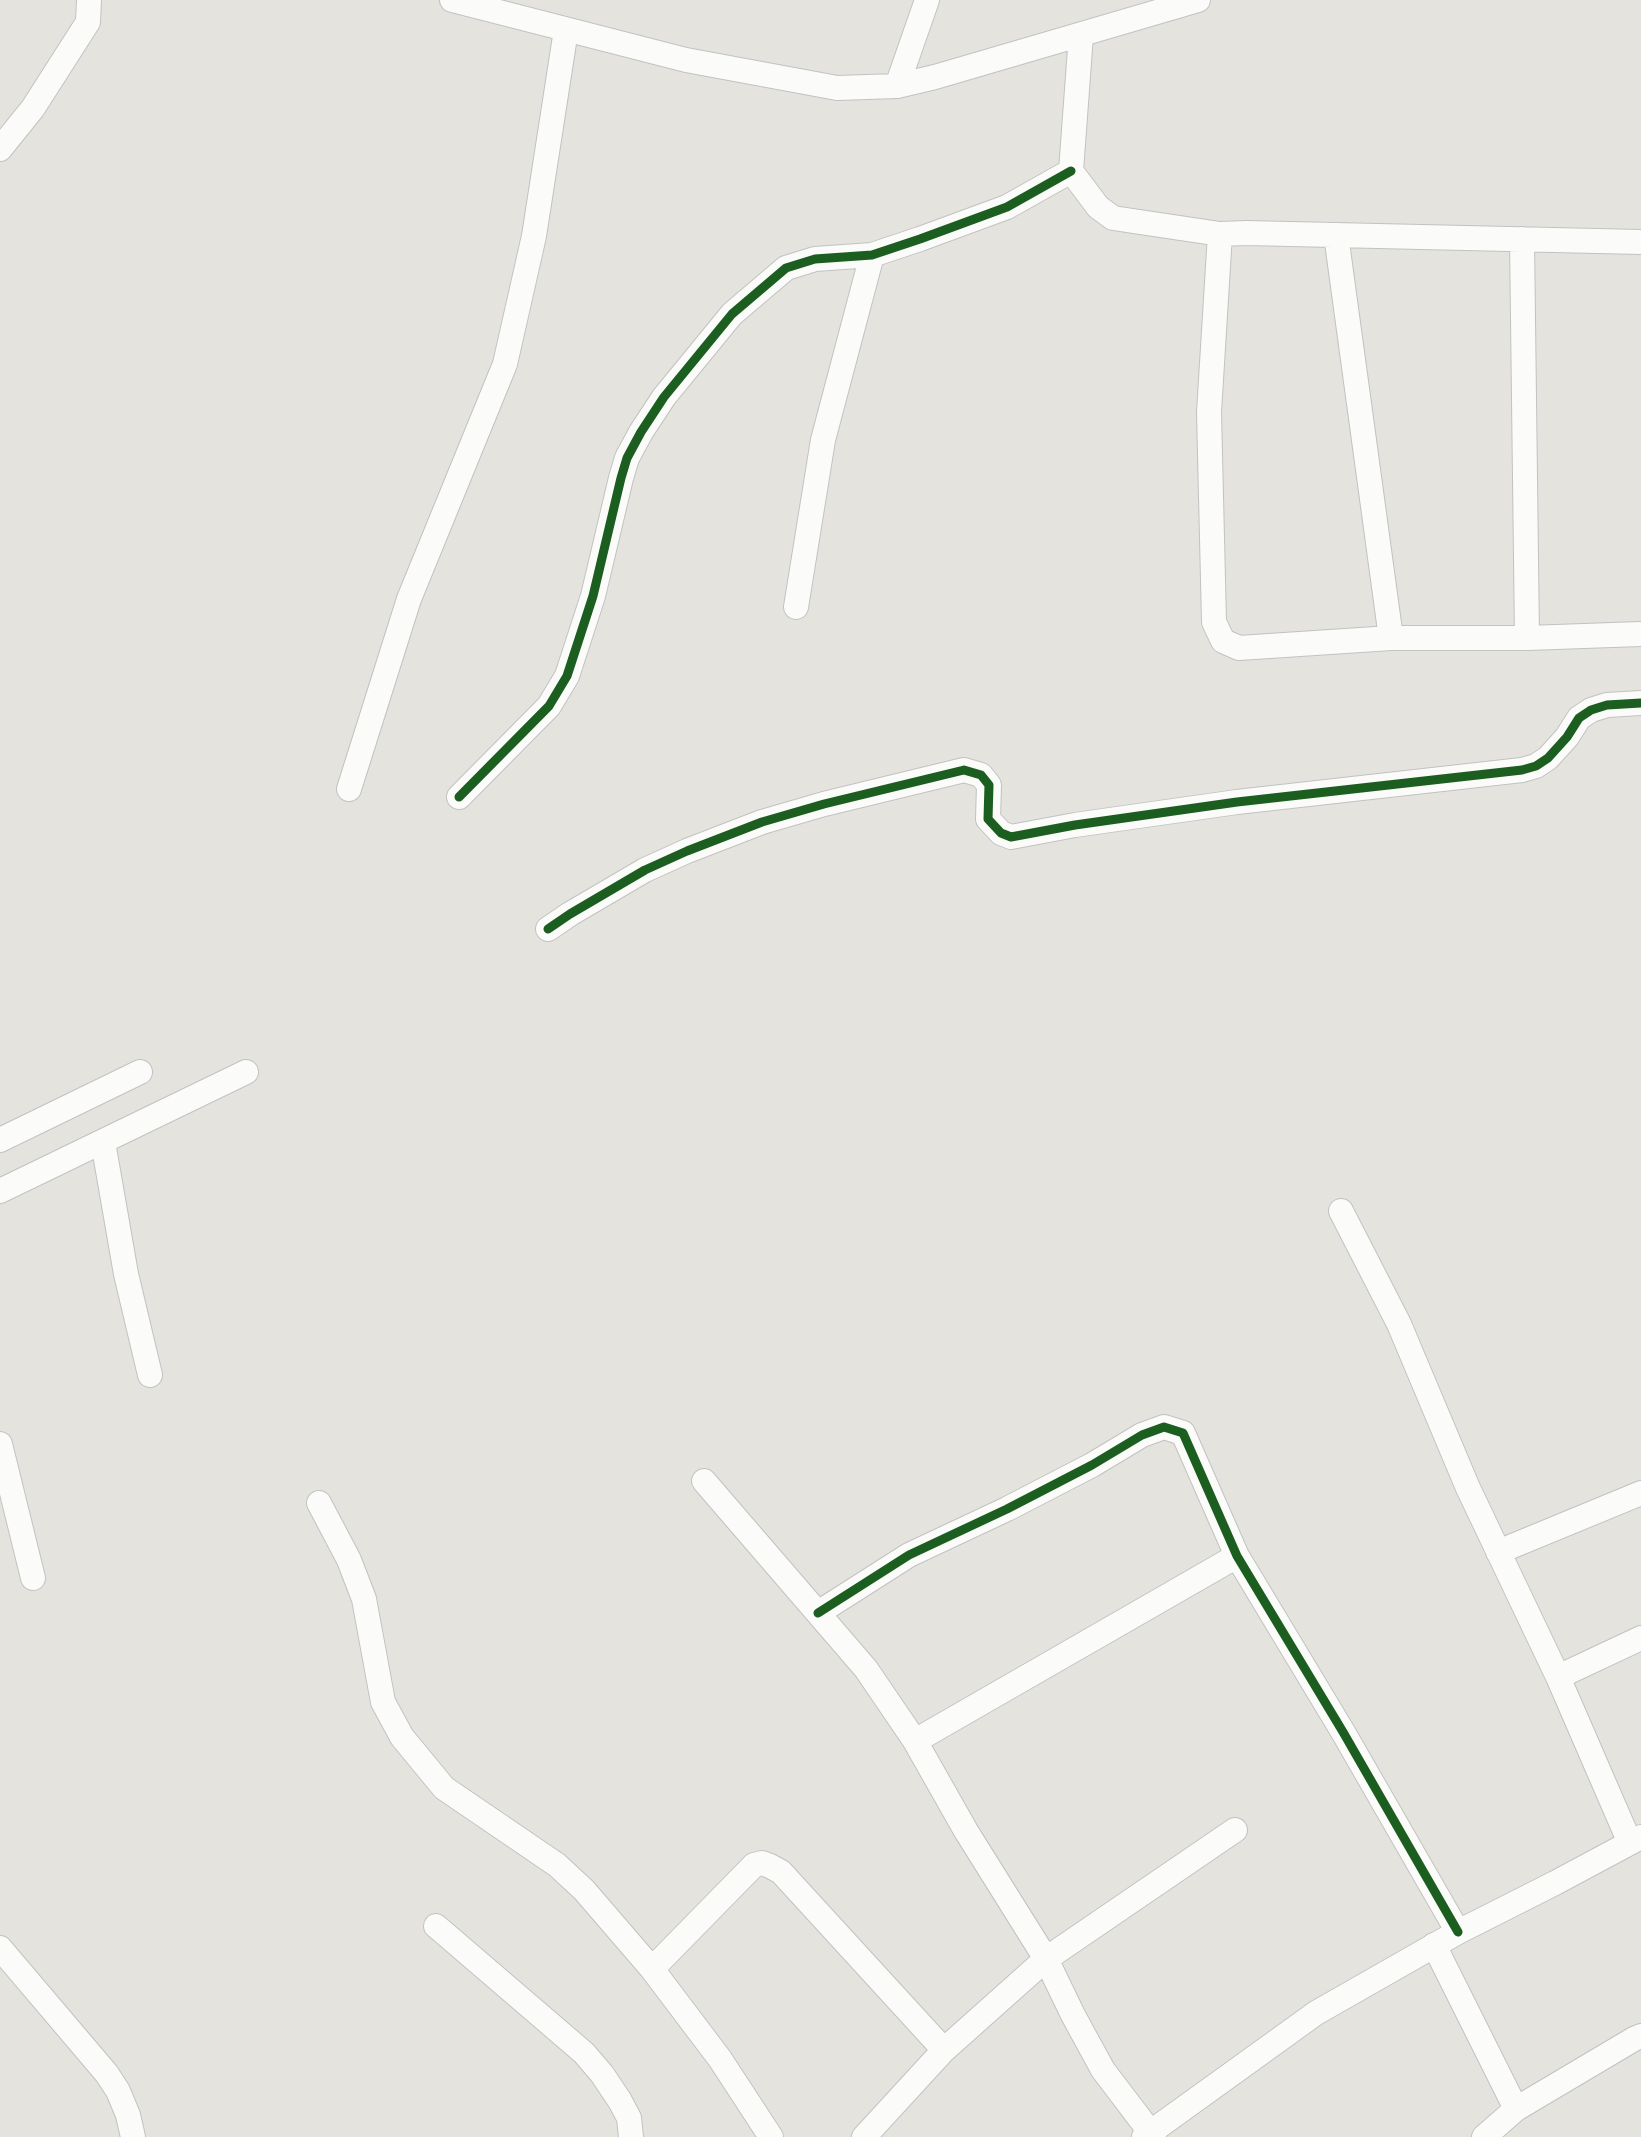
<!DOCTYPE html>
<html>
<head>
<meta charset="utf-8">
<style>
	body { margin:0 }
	canvas { display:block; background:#e4e3de }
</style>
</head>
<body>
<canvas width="1641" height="2137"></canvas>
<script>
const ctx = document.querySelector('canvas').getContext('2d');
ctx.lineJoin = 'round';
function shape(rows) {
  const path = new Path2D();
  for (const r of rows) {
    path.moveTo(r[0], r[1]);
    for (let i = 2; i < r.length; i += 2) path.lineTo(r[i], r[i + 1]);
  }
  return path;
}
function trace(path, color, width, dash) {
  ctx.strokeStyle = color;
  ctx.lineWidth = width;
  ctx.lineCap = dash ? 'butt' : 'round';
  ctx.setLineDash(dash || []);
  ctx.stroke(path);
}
const minor = shape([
	[452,0,686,60,837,88,897,86,935,77,1198,0],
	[1081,35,1071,171,1098,207,1113,218,1220,234,1246,233,1641,242],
	[897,86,927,0],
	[0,149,33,108,88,22,89,0],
	[1220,234,1209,412,1214,622,1223,641,1239,648,1391,638,1527,638,1641,634],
	[1336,235,1391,638],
	[1522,239,1527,638],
	[796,607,823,440,872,255],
	[349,789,409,599,505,364,534,236,566,30],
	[459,797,549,706,567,676,593,596,621,478,627,458,641,432,664,397,732,314,786,268,815,259,872,255,920,239,1007,207,1071,171],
	[548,929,570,914,645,870,687,851,762,822,824,804,964,770,981,775,989,785,988,819,1001,833,1011,837,1075,825,1237,802,1522,770,1536,766,1548,758,1567,737,1579,718,1591,710,1607,705,1641,703],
	[0,1140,140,1072],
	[103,1142,126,1274,150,1375],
	[0,1191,246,1072],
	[1341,1211,1399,1324,1468,1488,1558,1677,1630,1843],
	[0,1444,33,1578],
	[704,1481,866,1669,915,1741,966,1831,1046,1959,1073,2015,1103,2070,1154,2137],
	[319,1503,349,1560,364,1599,383,1702,402,1737,444,1788,557,1865,584,1890,652,1969,720,2059,771,2137],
	[1498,1552,1641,1493],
	[818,1613,909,1555,1007,1509,1092,1465,1142,1435,1164,1427,1183,1433,1237,1556,1343,1732,1458,1932],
	[1558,1677,1641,1638],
	[915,1741,1237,1556],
	[436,1926,584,2053,602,2074,620,2101,629,2118,631,2137],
	[1434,1945,1516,2109],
	[0,1948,107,2074,118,2091,128,2115,133,2137],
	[652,1969,754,1865,762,1863,770,1866,781,1872,944,2050],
	[864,2137,944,2050,1046,1959,1235,1830],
	[1144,2137,1316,2013,1458,1932,1555,1883,1641,1837],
	[1484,2137,1516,2109,1634,2039,1641,2036]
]);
trace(minor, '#c2c2c3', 26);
trace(minor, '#fbfbfa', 24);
trace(shape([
	[459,797,549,706,567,676,593,596,621,478,627,458,641,432,664,397,732,314,786,268,815,259,872,255,920,239,1007,207,1071,171],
	[548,929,570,914,645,870,687,851,762,822,824,804,964,770,981,775,989,785,988,819,1001,833,1011,837,1075,825,1237,802,1522,770,1536,766,1548,758,1567,737,1579,718,1591,710,1607,705,1641,703],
	[818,1613,909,1555,1007,1509,1092,1465,1142,1435,1164,1427,1183,1433,1237,1556,1343,1732,1458,1932]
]), '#1b5e20', 9);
</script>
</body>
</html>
